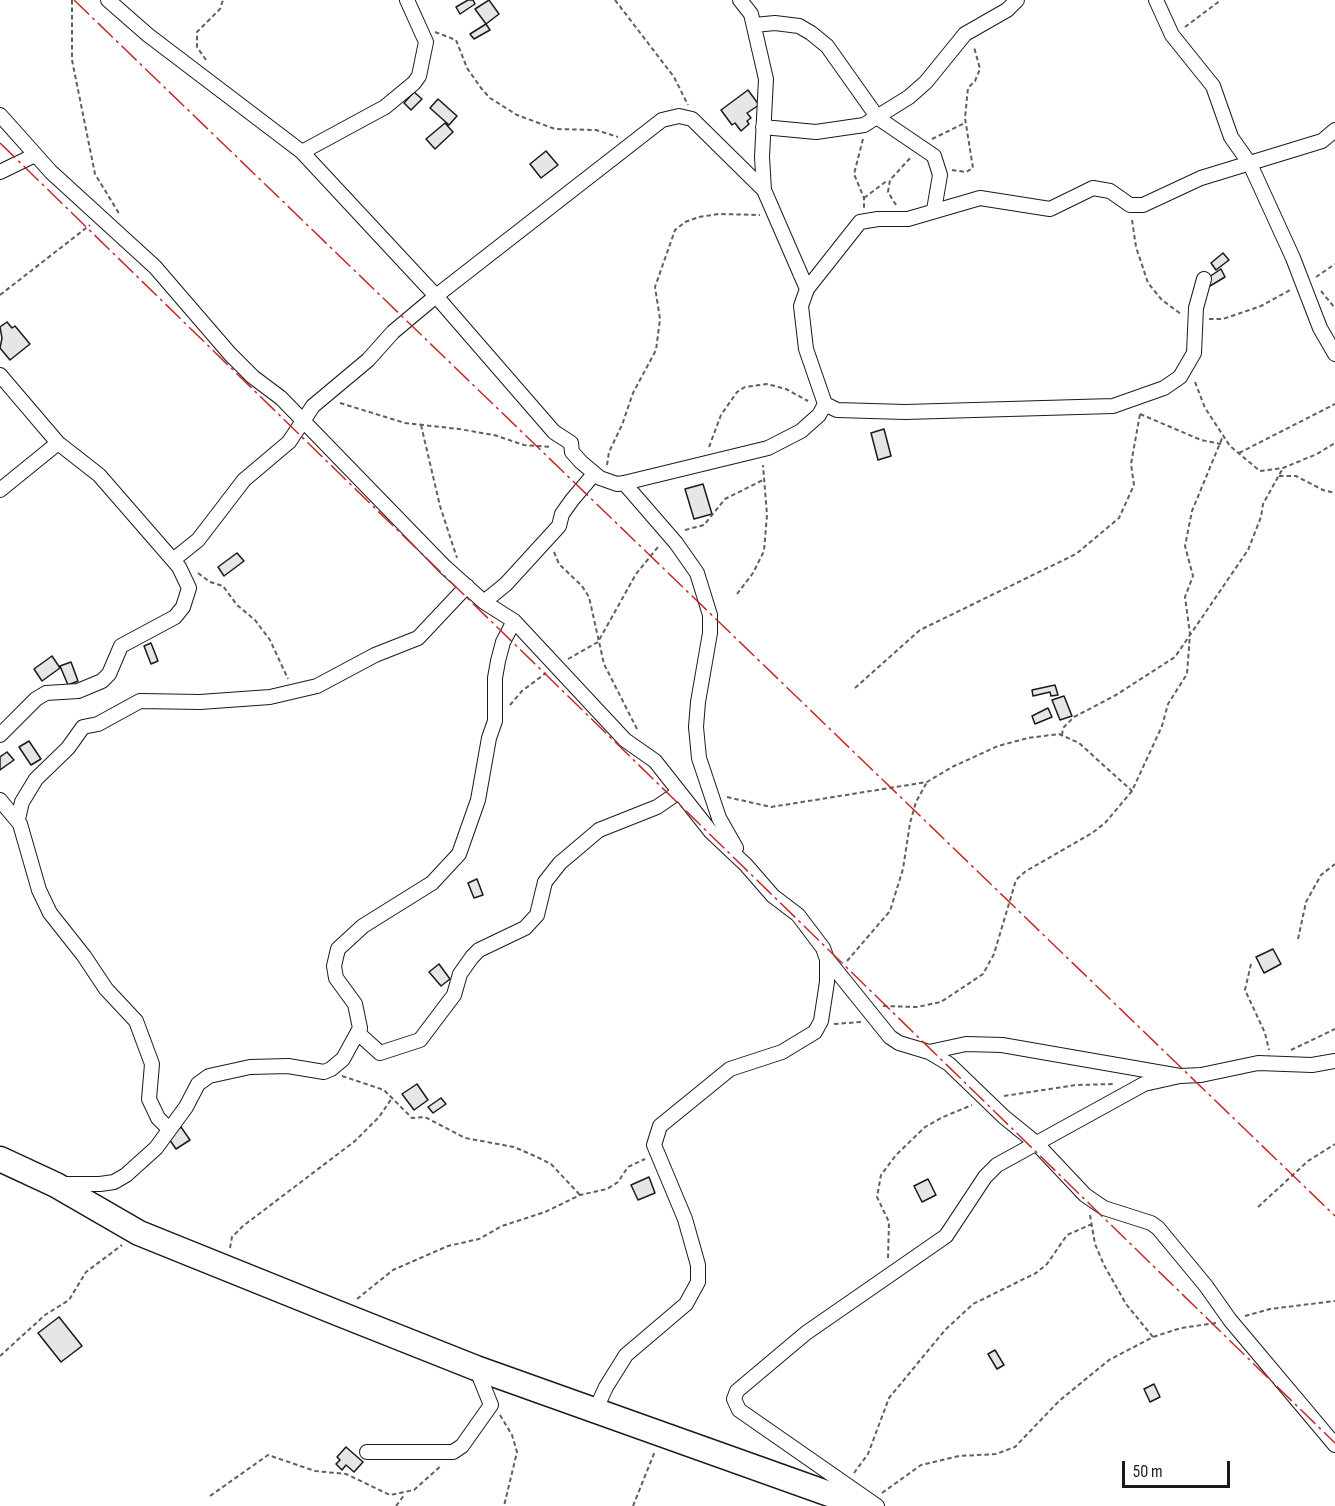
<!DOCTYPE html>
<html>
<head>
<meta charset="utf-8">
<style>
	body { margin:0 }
	#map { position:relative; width:1335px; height:1506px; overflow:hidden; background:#fff; font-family:"Sofia Sans Condensed",sans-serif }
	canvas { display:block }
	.scale { position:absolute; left:1122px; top:1461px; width:108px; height:27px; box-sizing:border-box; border:3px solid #1a1a1a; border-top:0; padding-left:8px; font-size:18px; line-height:21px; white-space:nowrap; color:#1a1a1a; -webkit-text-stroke:4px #fff; paint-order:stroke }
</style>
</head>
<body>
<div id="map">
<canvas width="1335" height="1506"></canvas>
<div class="scale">50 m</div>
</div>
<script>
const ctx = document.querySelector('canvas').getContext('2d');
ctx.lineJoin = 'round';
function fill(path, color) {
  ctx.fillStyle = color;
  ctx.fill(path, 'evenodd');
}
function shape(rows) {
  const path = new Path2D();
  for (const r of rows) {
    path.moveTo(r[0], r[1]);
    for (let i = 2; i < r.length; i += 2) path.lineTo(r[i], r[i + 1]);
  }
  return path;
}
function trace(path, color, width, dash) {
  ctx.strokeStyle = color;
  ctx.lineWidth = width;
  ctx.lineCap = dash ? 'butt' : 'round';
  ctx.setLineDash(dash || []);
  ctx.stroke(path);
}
const building = shape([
	[468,0,473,0,475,4,460,14,456,7,468,0],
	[489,0,499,14,486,24,475,9,489,0],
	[486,24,490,30,474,39,470,34,486,24],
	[748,90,759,105,747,113,751,118,747,121,749,124,741,131,735,123,732,125,721,110,748,90],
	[414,92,422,99,411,110,404,103,414,92],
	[438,99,457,116,449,125,430,108,438,99],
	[445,123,453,132,435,149,426,139,445,123],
	[546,151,558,165,541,178,530,164,546,151],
	[1223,253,1229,260,1216,270,1211,263,1223,253],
	[1221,269,1225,277,1210,286,1206,279,1221,269],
	[7,322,12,328,15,326,30,344,10,360,0,348,2,338,0,327,7,322],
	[884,429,891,456,878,460,871,433,884,429],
	[703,484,712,514,694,519,685,489,703,484],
	[237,553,244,561,224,576,218,567,237,553],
	[151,643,158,661,151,664,144,646,151,643],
	[52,656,60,668,42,681,34,669,52,656],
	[71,662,78,681,68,685,60,666,71,662],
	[1055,685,1058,695,1051,696,1050,692,1033,696,1032,690,1055,685],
	[1064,696,1072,716,1060,720,1052,700,1064,696],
	[1048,708,1052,717,1035,724,1032,716,1048,708],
	[29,741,41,759,31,765,19,747,29,741],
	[7,752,14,760,0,770,0,757,7,752],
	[477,879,483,895,474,898,468,883,477,879],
	[1273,949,1281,964,1264,973,1256,957,1273,949],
	[439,964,450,979,441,986,429,972,439,964],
	[417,1084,428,1100,414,1110,402,1094,417,1084],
	[441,1098,446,1104,433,1113,428,1107,441,1098],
	[181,1127,190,1140,176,1149,167,1136,181,1127],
	[649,1177,655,1193,638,1200,631,1185,649,1177],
	[928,1179,936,1195,922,1202,914,1186,928,1179],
	[59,1317,82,1346,61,1362,38,1333,59,1317],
	[995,1350,1004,1365,997,1369,988,1354,995,1350],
	[1154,1384,1160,1397,1150,1402,1144,1389,1154,1384],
	[346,1447,363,1462,354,1472,346,1465,342,1470,336,1464,340,1460,337,1457,346,1447]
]);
fill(building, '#e6e6e6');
trace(building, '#1a1a1a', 1.5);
const street = shape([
	[108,0,148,35,302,152,436,296,554,432,571,443,572,452,581,462,600,478,617,484,624,483,676,543,697,573,710,615,710,633,698,702,696,727,699,758,719,818,736,848],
	[740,0,751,14,766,79,762,157,764,190],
	[1156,0,1172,35,1213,86,1231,137,1250,164,1293,258,1320,328,1335,354],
	[754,25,775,23,799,26,811,33,827,46,878,118,934,156,940,175,934,210],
	[0,115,51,172,155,267,230,354,253,377,281,398,445,567,484,602,514,621,625,740,655,761,711,832,746,865,773,896,798,915,823,948,827,959,827,982,821,1021,815,1032,782,1052,730,1069,660,1126,654,1145,685,1219,698,1265,698,1282,686,1304,626,1355,606,1387,596,1409],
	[763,127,816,132,864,125,909,97,926,82,965,34,1007,10,1017,0],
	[302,152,385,107,414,83,419,76,426,42,407,0],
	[0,172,35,155],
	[0,375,58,443,99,475,179,567,189,588,183,607,175,617,121,646,109,674,102,681,78,691,46,693,36,699,0,735],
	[825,404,837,410,905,412,1113,406,1164,388,1180,377,1194,353,1196,308,1204,279],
	[624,483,768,448,801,431,819,415,825,404,806,349,801,306,807,289,860,222,878,219,908,219,980,198,1050,209,1093,188,1110,191,1130,205,1143,205,1201,178,1322,141,1335,130],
	[0,490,58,443],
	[173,560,198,540,244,480,289,442,313,406,368,360,393,332,436,296,662,120,679,116,692,119,764,190,807,289],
	[484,602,506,584,559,526,562,514,572,500,594,474],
	[0,800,20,824,39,890,50,913,84,956,106,989,136,1021,152,1064,149,1099,158,1118,169,1129],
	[18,819,22,802,36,779,68,748,83,727,98,724,140,701,200,702,270,697,317,686,375,655,418,638,467,586],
	[827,959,890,1037,899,1043,929,1052,949,1064,1004,1117,1036,1143,1085,1195,1104,1208,1151,1223,1158,1228,1206,1286,1230,1320,1335,1445],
	[360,1028,359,1034,380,1053,420,1040,454,995,460,974,472,957,479,950,525,928,537,915,545,882,560,863,599,830,657,807,679,792],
	[929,1052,966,1044,1002,1045,1180,1076,1201,1075,1258,1063,1312,1065,1335,1061],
	[61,1184,100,1184,114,1182,126,1175,156,1148,186,1107,198,1084,209,1076,250,1067,288,1066,324,1072,331,1069,343,1059,360,1028,355,1004,336,978,334,966,338,949,363,926,432,883,459,854,478,800,489,738,495,721,495,678,498,661,503,642,514,621],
	[367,1452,453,1452,462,1446,491,1405,476,1368],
	[877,1506,739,1410,734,1399,737,1391,806,1333,946,1236,985,1177,997,1165,1144,1084,1180,1076]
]);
const highway = shape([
	[0,1159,56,1185,139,1233,340,1314,476,1368,863,1506]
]);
trace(street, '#1a1a1a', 16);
trace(highway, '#1a1a1a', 27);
trace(shape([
	[72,0,72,60,95,174,120,215],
	[615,0,674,77,688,105],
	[1185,27,1221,0],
	[435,32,456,40,467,68,481,88,490,98,517,115,555,129,596,130,618,137],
	[206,60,197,47,197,32,220,9,223,0],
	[863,139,854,174,864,198,864,208],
	[932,139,965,123],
	[952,170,966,172,973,168,965,118,968,88,975,81,980,69,974,47],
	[864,198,888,180],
	[896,205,888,192,890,180,912,156],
	[1132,220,1136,247,1148,283,1162,300,1181,314],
	[1316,277,1335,264],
	[1321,291,1335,308],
	[0,295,90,225],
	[1209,319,1223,319,1261,306,1290,290],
	[1195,382,1205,408,1230,446,1260,471,1283,468,1317,454,1335,443],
	[340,403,405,423,459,429,494,435,524,445,551,447],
	[1140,414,1201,440,1221,444],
	[421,425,440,506,457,558],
	[709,447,721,415,737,392,745,387,767,384,786,389,808,401],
	[1239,453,1335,404],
	[607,465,609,452,622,425,633,393,656,350,660,319,655,287,675,230,685,222,699,217,719,214,760,215],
	[1279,476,1296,476,1323,490,1335,493],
	[685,530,704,525,725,499,763,480],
	[554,552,559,564,582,586,589,597,604,664,638,731],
	[198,573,210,582,223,586,237,605,255,620,270,640,288,679],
	[737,594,753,573,764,551,767,515,763,465],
	[568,659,598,642,636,574,658,547],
	[855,688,920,630,1076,554,1119,518,1134,485,1131,464,1140,414],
	[510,705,522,691,546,673],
	[1062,735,1063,728,1074,717,1116,695,1175,657,1248,550,1261,517,1263,504,1283,468],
	[727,797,771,807,927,782,952,767,998,746,1028,738,1059,734,1079,743,1132,791],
	[1298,939,1306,902,1321,875,1335,864],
	[847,961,890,911,903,869,910,823,916,802,927,782],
	[1251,964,1245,990,1265,1033,1269,1050],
	[883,1006,917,1007,941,1002,983,974,994,954,1016,880,1026,871,1092,833,1105,823,1132,791,1162,726,1168,704,1187,674,1190,634,1185,597,1193,576,1185,546,1192,511,1223,436],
	[834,1024,861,1022],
	[1291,1050,1335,1029],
	[342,1076,384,1090,412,1118,425,1117,465,1138,514,1147,537,1157,551,1164,580,1195],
	[1004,1096,1076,1085,1114,1084],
	[1258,1207,1308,1161,1335,1144],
	[1090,1215,1095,1244,1104,1265,1126,1304,1153,1337],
	[230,1248,232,1237,243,1226,355,1141,379,1117,392,1098],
	[888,1258,889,1222,877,1197,881,1175,896,1155,925,1127,943,1117,972,1105],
	[357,1299,393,1270,448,1246,479,1239,502,1226,545,1212,580,1195,607,1189,618,1182,628,1167,645,1159],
	[1245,1316,1270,1309,1335,1301],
	[0,1356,45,1315,69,1300,86,1272,122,1245],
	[500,1415,512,1435,517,1452,504,1506],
	[854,1473,868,1454,889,1398,945,1330,973,1304,1036,1273,1047,1264,1067,1235,1092,1224],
	[882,1493,921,1465,959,1456,996,1454,1015,1447,1059,1401,1109,1360,1153,1337,1181,1328,1216,1323],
	[210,1496,268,1455,315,1471,346,1474,390,1495,414,1490,442,1465],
	[396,1506,405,1494],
	[633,1506,655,1451]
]), '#5f5f5f', 2, [4.5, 3]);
trace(street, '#fff', 14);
trace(highway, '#fff', 24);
trace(shape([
	[74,0,1335,1216],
	[0,143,1335,1443]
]), '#c62828', 1.5, [21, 4.5, 3, 4.5]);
</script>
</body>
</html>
